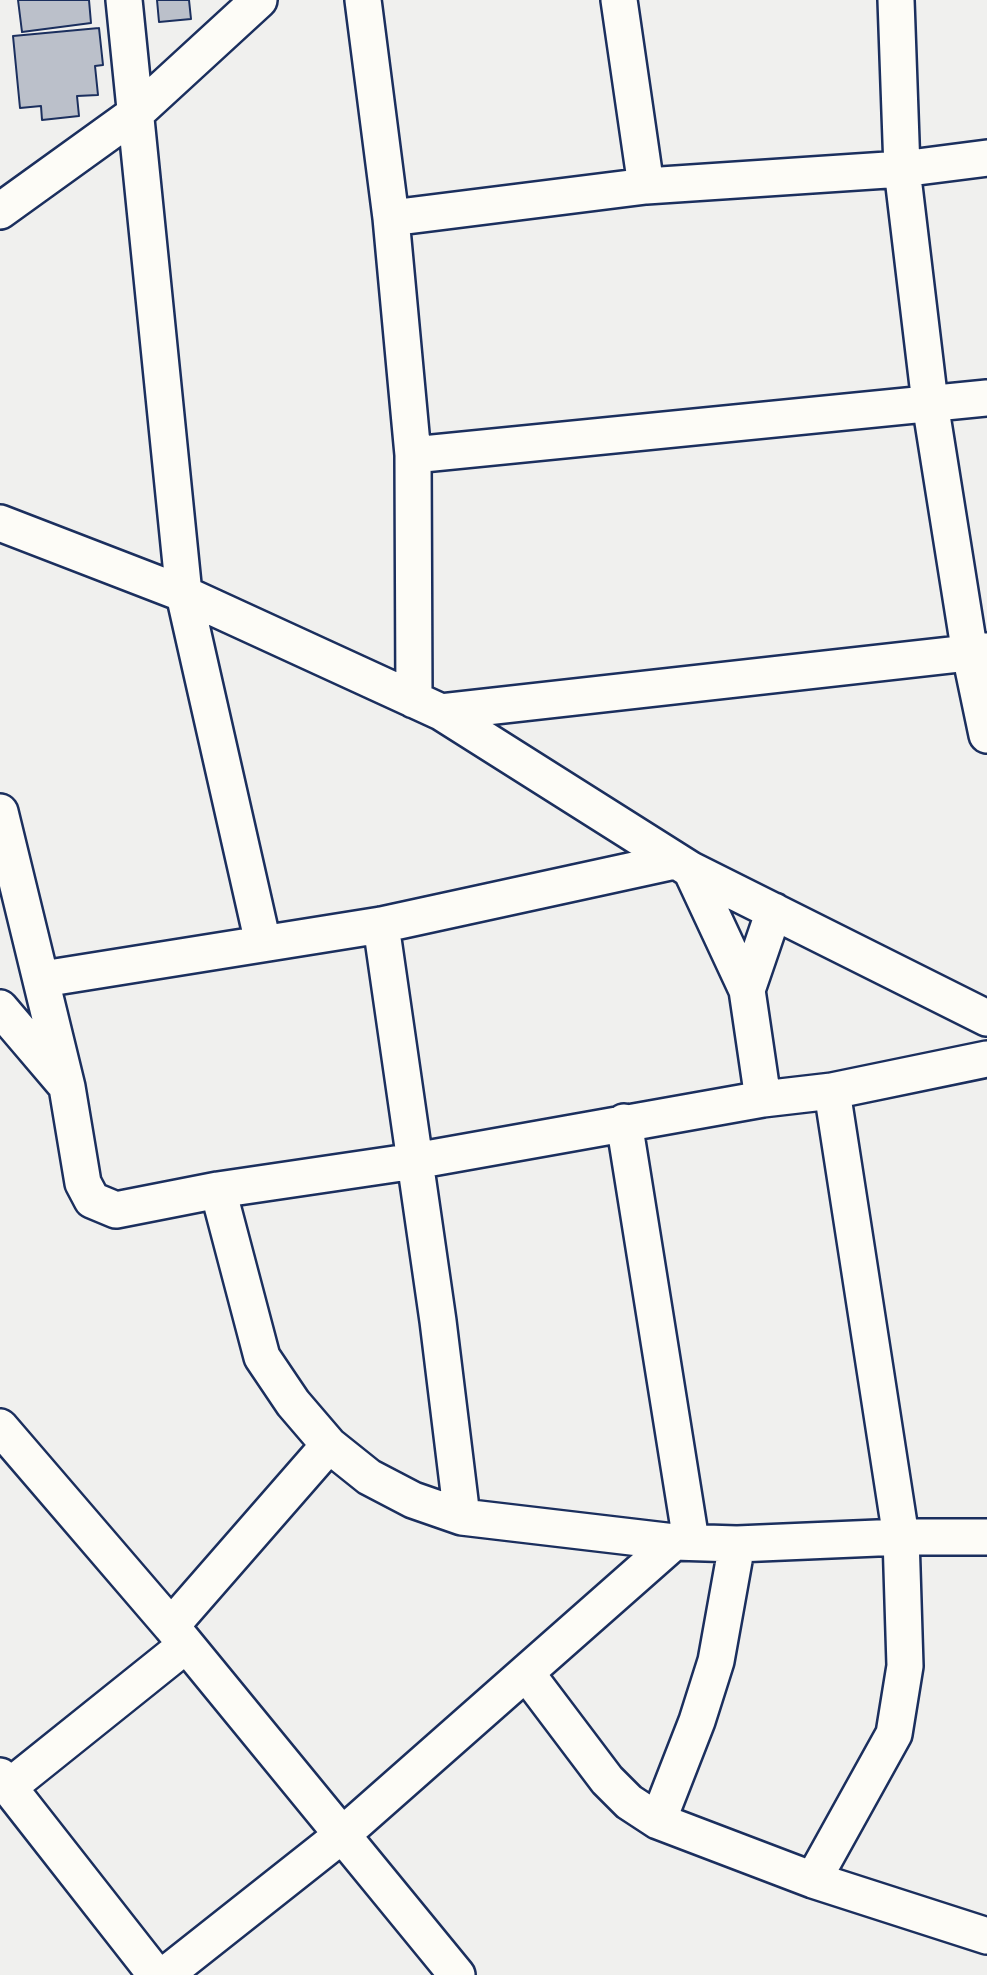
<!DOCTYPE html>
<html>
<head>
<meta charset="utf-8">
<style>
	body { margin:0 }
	canvas { display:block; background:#f0f0ee }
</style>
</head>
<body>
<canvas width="987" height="1975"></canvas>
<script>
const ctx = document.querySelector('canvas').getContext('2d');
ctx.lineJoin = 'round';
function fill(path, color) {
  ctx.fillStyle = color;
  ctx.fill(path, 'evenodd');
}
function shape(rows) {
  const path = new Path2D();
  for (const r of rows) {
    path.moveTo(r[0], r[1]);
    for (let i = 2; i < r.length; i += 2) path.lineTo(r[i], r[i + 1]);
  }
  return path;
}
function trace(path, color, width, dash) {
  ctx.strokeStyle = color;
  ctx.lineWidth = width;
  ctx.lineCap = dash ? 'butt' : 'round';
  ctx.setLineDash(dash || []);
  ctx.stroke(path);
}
const building = shape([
	[18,0,89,0,91,23,22,32,18,0],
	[157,0,189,0,191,19,159,22,157,0],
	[99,28,103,65,95,66,98,95,77,96,79,116,42,120,41,106,20,108,13,36,99,28]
]);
fill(building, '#bbc0ca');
trace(building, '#1b2f5e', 2);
const minor = shape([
	[124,0,184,594,263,943],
	[363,0,391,218,413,455,414,700],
	[619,0,646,186],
	[896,0,902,169,930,403,970,654,987,735],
	[0,211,136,113,259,0],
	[391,218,646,186,902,169,987,158],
	[413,455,987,398],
	[0,523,184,594,441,712,691,870,987,1018],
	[441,712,987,651],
	[0,812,67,1087,83,1183,92,1200,116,1210,218,1190],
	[691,870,747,990],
	[381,925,438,1321,462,1517],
	[43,979,381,925,675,861],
	[0,1008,63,1082],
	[987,1059,832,1091,763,1099,415,1161,218,1190,262,1357,293,1403,329,1445,369,1477,413,1500,462,1517,674,1542,737,1544,901,1537,987,1537],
	[763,1099,747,990,774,911],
	[624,1122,691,1541],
	[0,1427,171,1626,457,1975],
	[171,1626,329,1445],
	[527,1674,607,1780,629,1802,658,1821,813,1880,987,1936],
	[0,1776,156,1975],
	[9,1787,186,1645],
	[658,1821,697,1721,716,1661,737,1544],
	[813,1880,894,1734,905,1666,901,1537,832,1091],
	[165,1975,342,1835,674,1542]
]);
trace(minor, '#1b2f5e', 40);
trace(minor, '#fdfcf7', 35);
</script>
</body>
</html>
